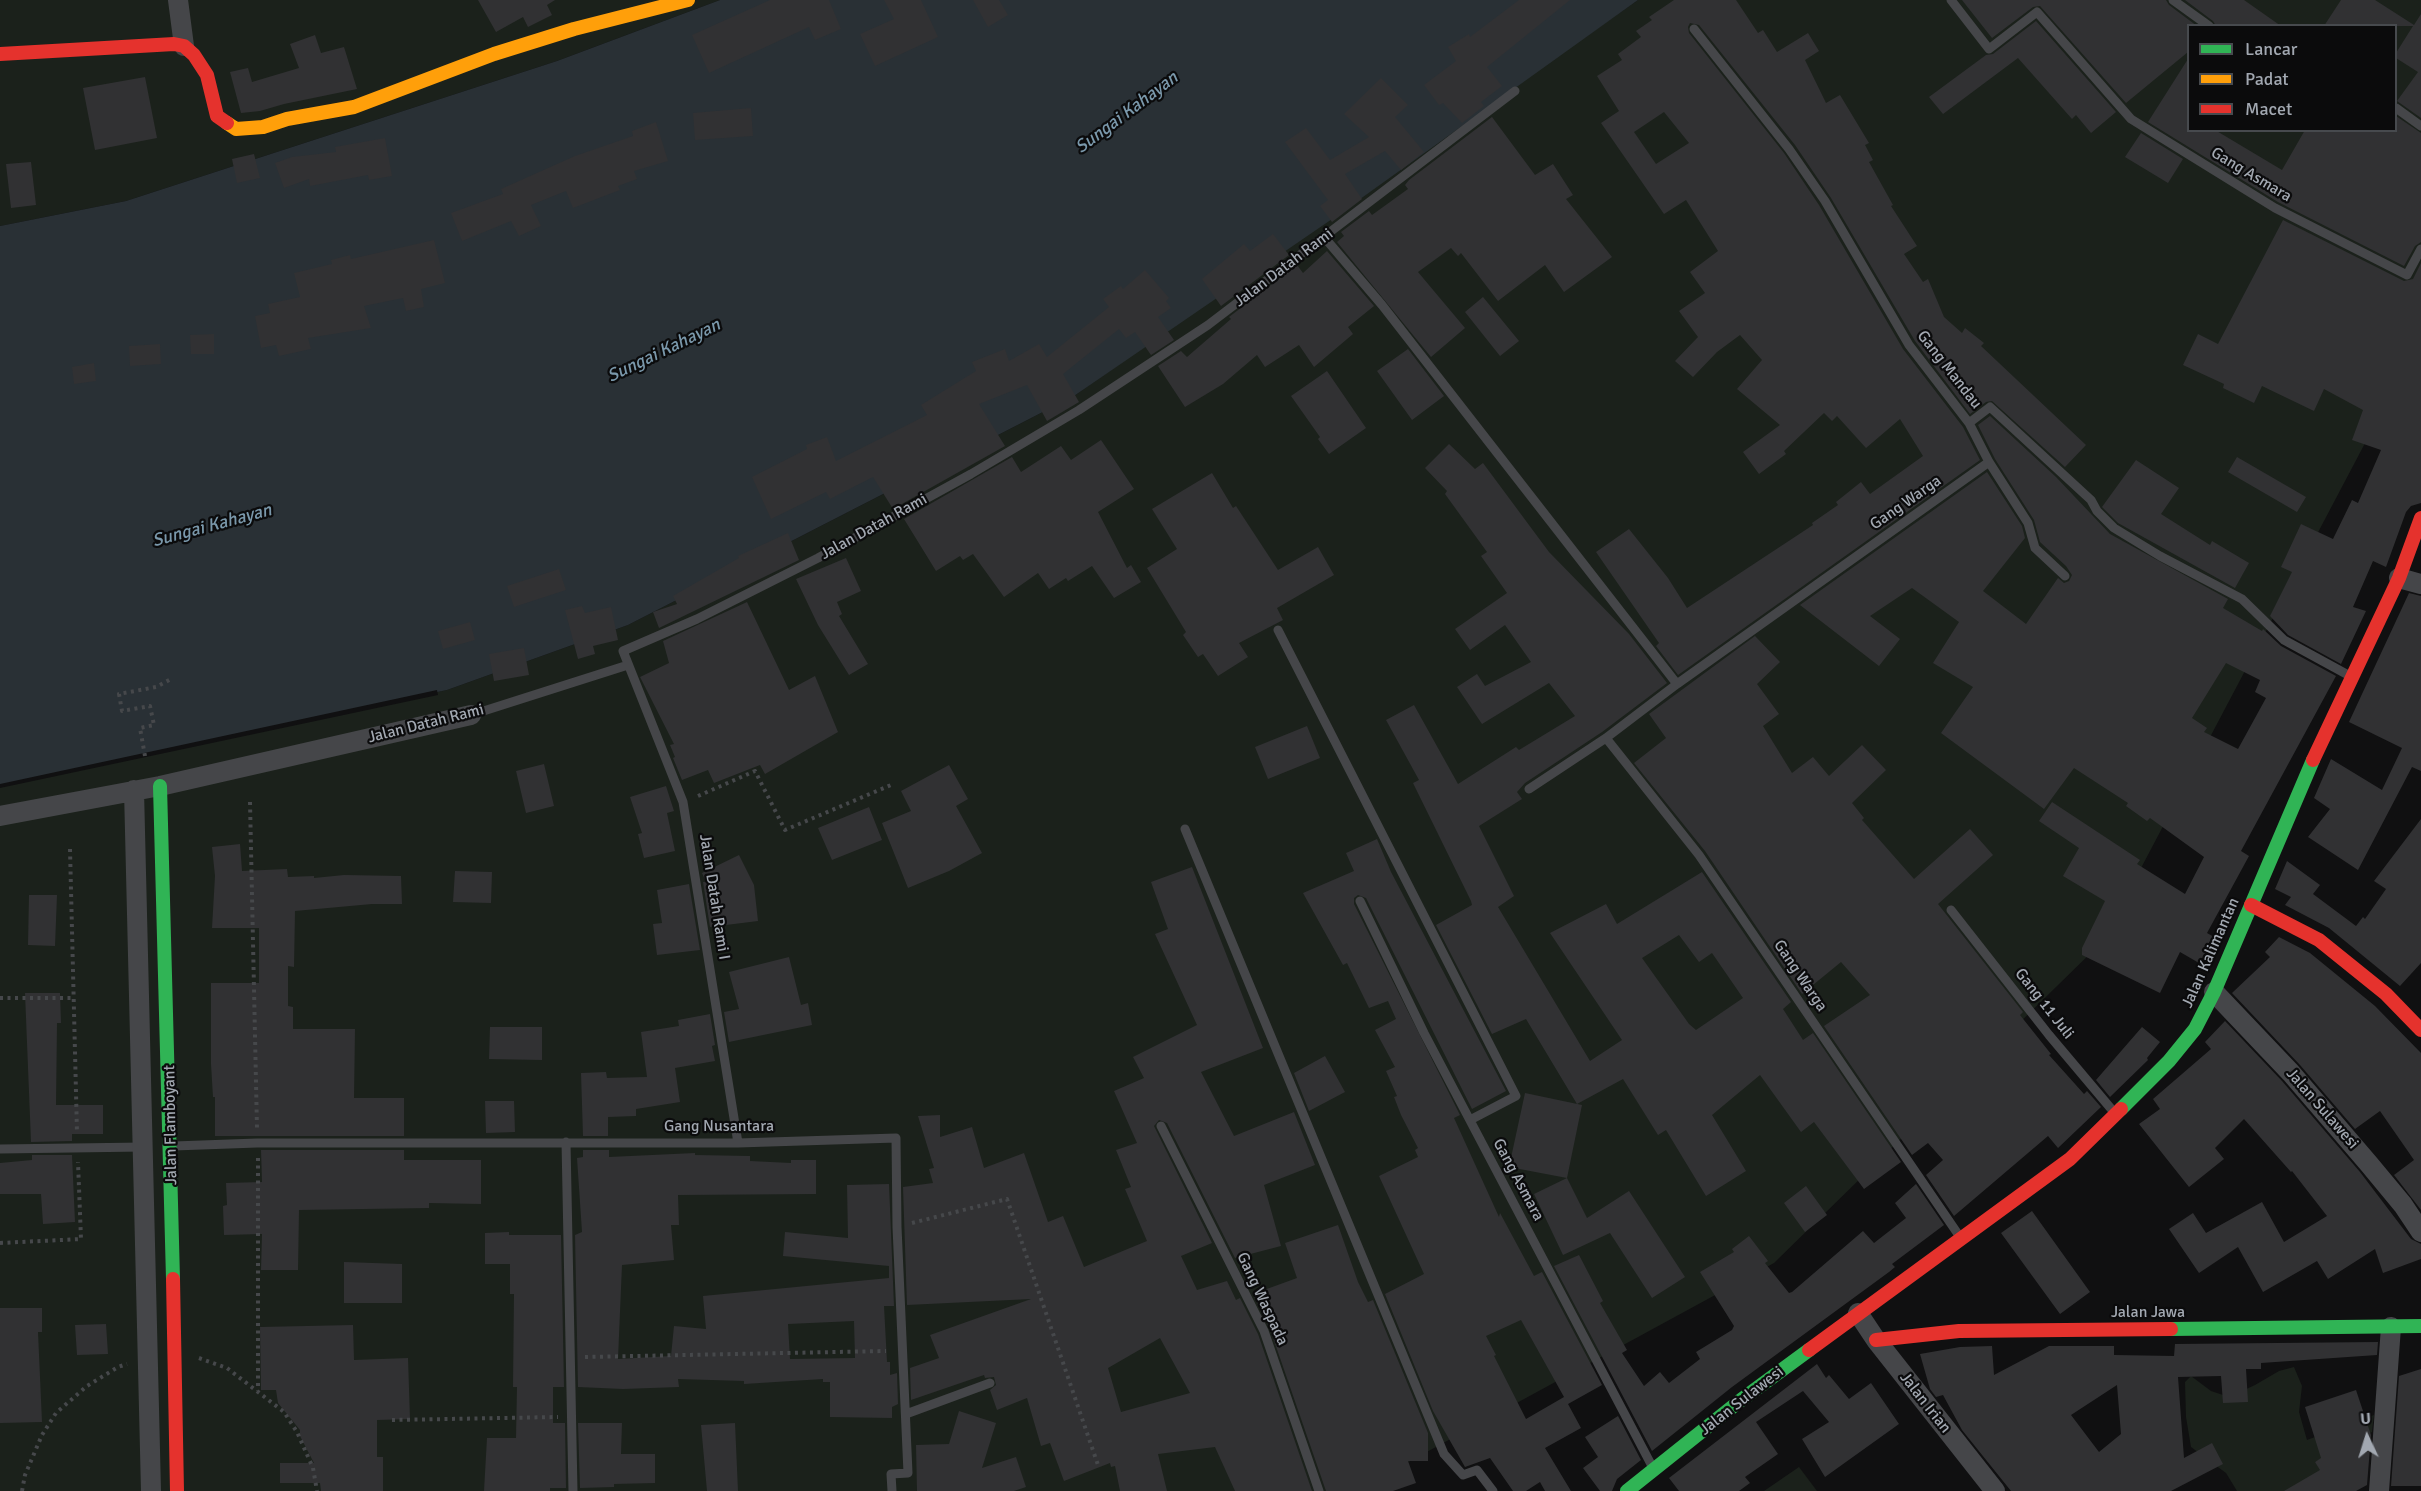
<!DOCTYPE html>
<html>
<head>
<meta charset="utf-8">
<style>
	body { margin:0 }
	#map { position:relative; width:2421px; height:1491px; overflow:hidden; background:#101011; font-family:Signika,sans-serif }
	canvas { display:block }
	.legend { position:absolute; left:2187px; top:24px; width:210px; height:108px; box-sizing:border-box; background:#0b0b0c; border:2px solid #474a4e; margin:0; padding:8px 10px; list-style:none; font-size:18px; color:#a2a8b1 }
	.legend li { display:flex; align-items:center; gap:12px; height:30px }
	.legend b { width:30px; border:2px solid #474a4e }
	.north { position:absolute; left:2337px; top:1407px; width:60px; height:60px; -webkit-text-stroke:4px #0b0b0c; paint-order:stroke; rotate:356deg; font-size:16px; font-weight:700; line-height:24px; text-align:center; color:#a2a8b1 }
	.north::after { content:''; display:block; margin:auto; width:21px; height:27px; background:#a2a8b1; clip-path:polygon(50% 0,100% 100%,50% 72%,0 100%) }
</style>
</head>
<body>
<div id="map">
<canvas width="2421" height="1491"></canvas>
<ul class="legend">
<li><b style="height:8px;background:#30b455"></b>Lancar</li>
<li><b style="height:8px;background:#ff9f0a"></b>Padat</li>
<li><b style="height:8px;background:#e5322d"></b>Macet</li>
</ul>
<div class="north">U</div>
</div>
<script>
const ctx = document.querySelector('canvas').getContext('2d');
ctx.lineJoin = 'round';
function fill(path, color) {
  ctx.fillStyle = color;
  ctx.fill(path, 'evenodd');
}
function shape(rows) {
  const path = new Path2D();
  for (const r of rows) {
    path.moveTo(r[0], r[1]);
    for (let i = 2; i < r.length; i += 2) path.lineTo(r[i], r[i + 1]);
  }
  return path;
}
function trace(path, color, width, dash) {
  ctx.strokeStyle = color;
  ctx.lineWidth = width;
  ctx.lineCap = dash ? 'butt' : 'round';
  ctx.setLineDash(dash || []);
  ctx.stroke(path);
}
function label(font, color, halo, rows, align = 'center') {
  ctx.font = font + ' Signika,sans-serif';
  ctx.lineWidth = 4.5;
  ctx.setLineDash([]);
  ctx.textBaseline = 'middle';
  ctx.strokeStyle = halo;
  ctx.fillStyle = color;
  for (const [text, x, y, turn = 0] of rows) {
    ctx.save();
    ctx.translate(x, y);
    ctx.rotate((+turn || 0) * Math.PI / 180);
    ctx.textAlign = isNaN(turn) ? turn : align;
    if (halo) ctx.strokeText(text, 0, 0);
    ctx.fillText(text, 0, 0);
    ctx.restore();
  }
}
fill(shape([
	[0,0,720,0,557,61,126,201,0,226],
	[1638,0,2421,0,2421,337,2102,942,1774,1263,1355,1491,0,1491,0,785,447,690,628,625,1074,396],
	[2188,26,2396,26,2396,130,2188,130],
	[2294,1367,2302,1386,2299,1412,2307,1440,2374,1415,2372,1432,2315,1462,2327,1468,2319,1491,2237,1491,2226,1473,2191,1447,2186,1417,2185,1382,2191,1376,2211,1391,2229,1397,2255,1385,2279,1371],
	[1799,1467,1817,1491,1764,1491]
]), '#1b211b');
fill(shape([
	[720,0,1638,0,1335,217,1074,396,628,625,447,690,0,785,0,226,126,201,557,61]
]), '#293035');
fill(shape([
	[437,690,438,695,0,788,0,784]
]), '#101011');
fill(shape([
	[478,0,555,0,547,5,552,15,528,27,523,17,496,32],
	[770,0,829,0,841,29,815,40,809,27,709,73,692,35],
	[884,0,921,0,938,37,875,66,860,34,894,19],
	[973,0,999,0,1008,15,988,27],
	[1519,0,1570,0,1487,67,1502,86,1481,102,1484,106,1462,123,1443,103,1439,105,1424,85,1456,61,1448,47,1469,34,1470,37],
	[1674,0,1736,0,1758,33,1763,30,1777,52,1808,33,1819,51,1805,60,1826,103,1840,95,1869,143,1865,145,1873,160,1869,162,1893,205,1891,206,1917,246,1904,254,1923,282,1928,279,1944,317,1962,333,1965,328,1984,343,1981,346,2086,445,2065,467,1992,401,1986,402,1970,414,1915,341,1831,198,1795,145,1699,25,1690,23,1688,27,1689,33,1784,153,1819,205,1903,349,1963,427,1980,460,1678,675,1656,646,1659,643,1596,552,1629,529,1668,578,1687,608,1813,525,1812,523,1838,505,1836,502,1861,482,1870,494,1923,456,1900,419,1866,448,1837,416,1832,421,1824,413,1784,451,1786,454,1759,474,1743,452,1780,425,1737,389,1762,360,1740,335,1717,352,1693,377,1675,361,1698,337,1679,311,1705,293,1690,272,1718,251,1686,200,1664,214,1601,123,1619,111,1597,76,1622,60,1618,54,1641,37,1636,31,1652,20,1649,17],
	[1664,112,1689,143,1656,164,1634,132],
	[1962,0,2166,0,2169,5,2197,26,2188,26,2188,52,2126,103,2040,6,2033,7,1992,38],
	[2185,0,2244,0,2281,26,2216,26,2213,21],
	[2341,0,2375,0,2414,25,2421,14,2421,118,2397,101,2418,72,2396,58,2396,53,2413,26,2324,26],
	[2036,21,2116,112,2091,133,2076,115,2072,119,2018,58,1943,114,1929,97,1986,55,1993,54],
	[315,35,321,53,344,47,357,89,284,104,260,111,241,113,230,72,248,68,252,82,299,68,290,44],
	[2188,59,2188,130,2215,130,2282,170,2305,130,2396,130,2396,116,2421,133,2421,242,2415,246,2404,266,2278,202,2148,122],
	[145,77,157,138,95,150,83,88],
	[1381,78,1408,105,1395,117,1424,152,1401,170,1385,151,1345,174,1362,199,1332,222,1320,206,1328,200,1285,142,1306,128,1330,160,1369,137,1344,114],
	[751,108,753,136,695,140,693,113],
	[1492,117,1535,175,1553,164,1573,195,1566,199,1612,257,1564,292,1545,265,1498,301,1461,253,1458,256,1451,248,1418,272,1465,328,1431,357,1337,242,1344,236,1341,232,1369,211,1372,215,1408,189,1405,185,1409,180],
	[656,122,668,161,634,171,637,179,618,186,620,190,573,208,566,191,531,205,541,226,519,236,511,221,462,241,451,213,503,194,501,189,575,156,633,136,632,131],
	[2141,133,2183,159,2168,183,2125,157],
	[385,138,392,176,369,180,368,175,310,186,309,179,284,188,275,163,292,157,336,152,335,147],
	[254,154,260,178,237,183,232,159],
	[31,162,36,205,11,208,6,164],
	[2283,220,2404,281,2413,279,2421,263,2421,503,2411,506,2406,512,2386,567,2373,561,2353,607,2366,611,2341,664,2288,635,2270,616,2292,572,2281,567,2301,524,2333,539,2352,500,2358,503,2381,450,2352,440,2363,410,2324,389,2314,411,2262,386,2254,403,2223,388,2224,384,2183,365,2198,334,2218,344],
	[1273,234,1289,255,1221,306,1202,279,1244,244,1250,251],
	[434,240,445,283,421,289,424,307,406,311,403,298,364,306,371,328,308,338,311,349,279,356,276,345,261,348,255,316,270,313,268,304,300,297,294,273,332,264,331,260,350,255,351,259],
	[1327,251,1374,306,1348,327,1353,334,1314,367,1299,345,1265,367,1257,355,1223,384,1185,407,1158,366,1181,351,1187,357,1231,319,1229,317,1297,265,1303,273],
	[1145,270,1169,298,1166,301,1171,308,1158,317,1174,340,1151,355,1135,332,1126,338,1119,329,1063,374,1079,402,1047,421,1027,385,979,404,1005,446,893,509,873,477,830,499,826,492,771,519,752,477,807,449,806,445,827,437,836,461,927,415,921,405,976,371,972,362,1005,349,1009,361,1039,344,1047,357,1109,307,1103,299,1121,286,1123,289],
	[1483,297,1519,341,1500,356,1465,312],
	[214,334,214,354,191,354,190,335],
	[160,344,161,364,130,366,129,346],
	[1408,349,1444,396,1412,420,1377,371],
	[94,363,96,381,74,384,72,367],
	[1327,371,1366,428,1329,454,1318,439,1320,437,1291,396],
	[1990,416,2056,477,2110,534,2228,599,2223,608,2262,631,2263,629,2281,646,2336,676,2241,851,2249,856,2207,933,2214,937,2205,954,2199,963,2180,952,2160,993,2082,955,2082,948,2105,901,2063,876,2079,848,2039,821,2052,802,2140,860,2137,864,2185,894,2204,857,2150,818,2147,821,2126,806,2128,803,2074,768,2044,809,1941,733,1973,687,1933,663,1959,622,1912,588,1870,616,1900,639,1879,666,1800,605,1987,472,2022,526,2025,538,1983,591,2026,624,2058,578,2064,583,2069,581,2072,575,2066,566,2040,542,2034,520,1995,459,1978,425],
	[2226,663,2260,680,2255,692,2266,698,2238,749,2204,732,2207,728,2192,718],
	[1101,440,1134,489,1098,512,1127,568,1131,565,1141,582,1114,598,1092,566,1068,581,1066,578,1049,589,1038,573,1004,597,973,554,963,560,960,556,936,571,904,519,1012,457,1021,472,1061,446,1071,460],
	[1449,444,1475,469,1483,463,1549,552,1629,634,1667,683,1602,732,1525,783,1517,792,1522,799,1479,826,1514,896,1498,907,1590,1061,1622,1040,1550,933,1606,904,1617,924,1702,872,1791,1002,1783,1009,1803,1040,1813,1033,1901,1162,1864,1189,1814,1122,1801,1132,1760,1075,1712,1115,1746,1171,1706,1196,1666,1130,1658,1135,1623,1079,1577,1104,1526,1019,1492,1034,1436,925,1472,905,1471,901,1413,783,1419,780,1386,720,1414,705,1458,784,1516,747,1519,750,1575,716,1549,683,1482,724,1457,687,1477,674,1485,686,1531,662,1505,625,1470,650,1455,629,1507,593,1481,556,1487,552,1445,494,1447,491,1425,468],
	[1679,935,1699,962,1712,953,1743,998,1696,1030,1689,1024,1642,958],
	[2237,457,2306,497,2297,512,2228,472],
	[2136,460,2179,488,2161,514,2210,545,2212,541,2249,563,2235,588,2118,523,2102,507],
	[1212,473,1233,508,1236,506,1278,570,1318,547,1334,575,1277,608,1283,620,1239,643,1248,657,1218,676,1203,654,1198,657,1183,635,1186,632,1147,568,1177,549,1152,509],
	[788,533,799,560,659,628,653,612,677,604,673,596,739,558,738,556],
	[846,558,861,591,837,602,842,614,839,616,868,664,849,675,818,625,796,579],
	[559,569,566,590,514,607,507,586],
	[2409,593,2421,596,2421,771,2412,767,2358,870,2308,837,2330,809,2314,798,2331,759,2382,790,2402,748,2349,722],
	[747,602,789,690,815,676,838,732,765,774,760,765,714,783,708,770,682,780,673,758,675,757,670,745,674,744,640,677,669,663,663,641],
	[582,606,585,613,611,607,618,640,593,646,595,654,578,659,565,610],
	[470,622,475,640,443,649,438,631],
	[1755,636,1780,662,1757,684,1779,714,1763,726,1792,773,1813,757,1829,776,1862,745,1886,770,1852,803,1864,818,1862,820,1914,879,1970,829,1993,855,1938,904,2023,1012,2020,1015,2051,1054,2049,1055,2084,1094,2087,1091,2101,1107,2058,1148,2048,1136,1954,1216,1926,1175,1943,1160,1928,1143,1912,1155,1824,1026,1870,995,1841,962,1802,994,1705,851,1634,763,1666,738,1649,714],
	[524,648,529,675,494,681,489,654],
	[1307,726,1320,758,1268,779,1255,747],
	[544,764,554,806,526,813,516,771],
	[949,765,968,799,956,806,982,853,949,871,908,888,882,823,911,811,901,791],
	[666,786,674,811,667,813,675,851,644,858,638,834,642,833,630,797],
	[869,807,882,840,832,860,818,828],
	[2421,819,2421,963,2400,986,2329,928,2285,905,2291,897,2275,889,2287,861,2320,885,2313,894,2356,926,2363,917,2365,919,2386,889,2374,881],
	[1377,839,1391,872,1506,1091,1472,1109,1366,898,1358,895,1354,898,1354,904,1460,1115,1454,1118,1499,1217,1500,1213,1534,1276,1542,1272,1602,1385,1568,1404,1581,1428,1545,1448,1571,1491,1545,1491,1540,1482,1526,1491,1513,1491,1490,1458,1465,1467,1433,1411,1385,1294,1424,1274,1379,1176,1418,1157,1415,1150,1418,1148,1401,1115,1394,1097,1397,1096,1386,1071,1395,1067,1375,1030,1396,1019,1388,1001,1369,1008,1347,963,1343,965,1303,893,1354,871,1346,853],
	[1521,1320,1564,1397,1526,1419,1494,1356,1496,1355,1486,1336],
	[240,844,242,871,287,869,288,877,314,876,314,878,344,875,401,876,402,904,372,904,295,911,294,967,288,966,288,1006,293,1007,293,1029,355,1029,354,1098,404,1098,404,1136,215,1136,215,1097,213,1097,211,1064,211,983,259,983,259,928,212,928,215,876,212,847],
	[739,855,754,885,758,921,710,927,703,882,706,882,702,873],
	[1192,867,1263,1048,1201,1072,1234,1136,1294,1112,1315,1165,1264,1185,1281,1246,1235,1258,1167,1123,1159,1120,1154,1126,1212,1243,1181,1256,1197,1290,1227,1281,1236,1300,1240,1298,1258,1334,1312,1491,1235,1491,1215,1447,1158,1454,1167,1491,1120,1491,1115,1466,1111,1467,1110,1463,1064,1481,1050,1443,1041,1446,1027,1398,997,1410,990,1390,996,1385,994,1377,985,1378,984,1375,911,1400,910,1368,939,1358,930,1335,1031,1299,907,1305,903,1187,933,1183,929,1169,934,1168,918,1116,940,1115,940,1137,972,1127,984,1168,1024,1153,1048,1222,1063,1216,1084,1267,1147,1241,1125,1189,1131,1187,1116,1150,1137,1143,1114,1091,1144,1078,1133,1057,1197,1025,1155,934,1168,929,1151,882],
	[1160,1338,1190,1393,1121,1412,1108,1368],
	[455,871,492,872,491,903,453,902],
	[689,884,700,950,657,955,653,924,662,923,657,890],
	[29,895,57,895,55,946,28,945],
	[2279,937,2310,953,2375,1006,2421,1053,2421,1210,2394,1175,2414,1160,2380,1111,2355,1129,2300,1065,2232,993,2270,957,2265,952],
	[789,957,801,1005,808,1003,812,1025,729,1042,724,1012,739,1009,729,972],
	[25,993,60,993,61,1023,57,1023,56,1105,103,1105,103,1134,72,1134,72,1141,31,1142],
	[710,1014,715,1045,712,1046,715,1061,675,1068,680,1102,636,1109,636,1116,608,1117,608,1136,583,1136,581,1073,606,1072,607,1078,647,1077,641,1032,679,1026,678,1020],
	[2225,1021,2282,1081,2360,1172,2411,1239,2421,1244,2421,1259,2383,1273,2375,1249,2328,1279,2317,1261,2263,1292,2238,1247,2199,1273,2169,1229,2193,1213,2206,1233,2262,1202,2284,1242,2327,1216,2292,1171,2291,1172,2244,1119,2215,1148,2224,1159,2189,1187,2139,1124,2160,1109,2153,1099,2211,1049,2205,1042],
	[490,1027,542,1027,542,1060,489,1059],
	[2142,1027,2160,1042,2147,1058,2148,1060,2110,1097,2096,1080],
	[1325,1056,1345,1092,1309,1111,1294,1073],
	[1525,1093,1582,1105,1567,1178,1509,1167],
	[485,1101,514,1101,515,1132,486,1133],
	[261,1150,404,1150,404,1160,481,1160,481,1204,429,1203,429,1208,299,1210,298,1270,261,1270,262,1234,224,1235,223,1206,227,1205,226,1183,262,1182],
	[583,1150,609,1150,609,1157,695,1153,695,1155,750,1156,750,1161,791,1163,791,1160,816,1160,816,1194,678,1195,679,1225,671,1225,674,1260,622,1265,618,1359,671,1356,674,1326,706,1329,703,1296,889,1278,889,1266,783,1256,785,1232,848,1238,847,1185,889,1184,894,1306,884,1306,887,1362,890,1362,890,1375,897,1373,898,1404,892,1407,892,1418,830,1417,830,1382,823,1382,823,1379,744,1384,744,1381,678,1379,679,1387,623,1389,578,1387,575,1235,582,1232,577,1158,583,1157],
	[854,1321,855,1358,790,1359,788,1324],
	[32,1155,72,1155,75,1222,43,1224,41,1194,0,1194,0,1163,32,1160],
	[1567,1178,1587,1218,1629,1191,1685,1277,1652,1298,1610,1233,1563,1255,1534,1194],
	[1916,1184,1944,1225,1892,1264,1895,1267,1889,1272,1732,1387,1652,1451,1554,1266,1579,1255,1603,1301,1600,1303,1627,1350,1622,1353,1644,1386,1660,1372,1669,1383,1700,1359,1696,1352,1732,1330,1734,1326,1700,1272,1734,1252,1732,1249,1749,1236,1768,1261,1765,1263,1789,1293,1792,1292,1863,1231,1874,1243,1906,1218,1895,1203],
	[1806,1186,1827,1215,1805,1232,1784,1203],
	[2032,1211,2090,1292,2060,1314,2001,1233],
	[1338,1225,1358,1282,1368,1302,1373,1300,1428,1433,1428,1461,1408,1461,1416,1483,1393,1491,1326,1491,1270,1329,1253,1294,1297,1278,1285,1243],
	[509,1232,509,1235,561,1235,564,1387,553,1387,553,1423,565,1423,566,1488,550,1488,550,1491,484,1491,487,1438,516,1438,517,1387,513,1387,514,1294,510,1294,510,1264,485,1264,485,1233],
	[344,1262,402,1264,402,1303,344,1303],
	[0,1308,42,1308,42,1332,38,1332,42,1422,0,1423],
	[106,1324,108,1354,77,1355,75,1325],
	[353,1325,354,1360,408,1358,410,1419,377,1420,377,1457,383,1457,383,1491,321,1491,320,1483,280,1483,280,1463,314,1463,300,1436,300,1430,278,1403,276,1390,261,1390,260,1327],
	[2378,1342,2377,1355,2261,1363,2261,1369,2246,1369,2248,1402,2223,1403,2221,1376,2178,1377,2184,1458,2212,1443,2223,1464,2171,1491,2011,1491,1962,1430,1943,1395,1936,1397,1930,1389,1920,1354,1960,1347,1992,1346,1994,1375,2049,1346,2114,1346,2114,1355,2174,1356,2175,1344],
	[2117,1385,2121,1434,2099,1452,2071,1415],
	[1817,1364,1826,1378,1829,1375,1849,1399,1871,1383,1899,1424,1825,1477,1802,1439,1829,1422,1803,1391,1756,1422,1778,1454,1745,1477,1750,1483,1739,1491,1679,1491,1669,1478],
	[2421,1369,2421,1486,2391,1486,2399,1376],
	[2356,1390,2371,1435,2367,1485,2356,1491,2284,1491,2320,1470,2315,1462,2321,1458,2305,1407],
	[959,1411,996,1423,982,1468,1016,1457,1026,1487,1014,1491,917,1491,916,1445,949,1444],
	[1618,1416,1641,1460,1617,1479,1612,1491,1600,1491,1583,1468,1598,1457,1585,1437],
	[578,1423,622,1423,621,1454,655,1454,655,1483,614,1484,614,1487,580,1488],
	[735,1423,738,1491,707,1491,701,1425]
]), '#313133');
trace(shape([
	[145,756,140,728,154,725,150,706,122,711,119,694,156,687,171,679],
	[698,796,755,771,785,830,891,785],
	[250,802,257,1129],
	[70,849,77,1133],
	[0,998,72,998],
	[258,1158,258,1391],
	[912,1223,1007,1199,1099,1468],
	[0,1243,81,1239,78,1162],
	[585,1357,886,1351],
	[199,1358,227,1368,284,1412,297,1432,313,1468,317,1491],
	[392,1420,558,1417],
	[22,1491,25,1475,42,1435,56,1413,87,1386,118,1367,127,1364]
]), '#46484b', 4, [3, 4.5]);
trace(shape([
	[1951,0,1989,49,2037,12,2131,119,2275,208,2407,275,2421,249],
	[2173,0,2209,26],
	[1694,29,1789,149,1825,201,1909,345,1969,423,1989,462,2028,523,2035,548,2065,576],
	[2396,108,2421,126],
	[1324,237,1382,305,1677,684],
	[1969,423,1990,407,2091,500,2097,511,2114,528,2160,556,2242,599,2284,640,2350,676],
	[1278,630,1516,1096,1470,1120],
	[471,715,628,665],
	[1606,738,1699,855,1960,1237],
	[1529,789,1606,738,1677,684,1989,462],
	[1185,829,1444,1454,1463,1475,1477,1470,1493,1491],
	[1360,901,1424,1033,1653,1468],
	[1951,910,2049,1035,2113,1111],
	[1161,1126,1264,1331,1319,1491],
	[566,1142,573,1491],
	[738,1143,683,802,623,651,697,619,818,558,971,474,1079,410,1208,325,1515,91],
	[174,1146,257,1143,738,1143,896,1138,897,1227,908,1473,891,1474,892,1491],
	[0,1149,144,1147],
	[906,1414,990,1383]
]), '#454649', 9);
trace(shape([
	[178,0,184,46],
	[2399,578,2421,584],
	[134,790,151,1491],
	[0,816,160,786,471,715],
	[2214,992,2291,1073,2369,1164,2403,1205,2421,1232],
	[1858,1313,1876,1340,1995,1491],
	[2379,1491,2391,1327]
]), '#454649', 20);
trace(shape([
	[160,786,173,1279],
	[2121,1109,2169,1061,2195,1029,2214,992,2313,760],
	[2171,1329,2421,1326],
	[1627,1491,1741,1400,1809,1350]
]), '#30b455', 14);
trace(shape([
	[227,123,236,129,263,127,287,119,354,107,494,54,574,29,688,0]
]), '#ff9f0a', 14);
trace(shape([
	[0,54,174,44,184,46,194,55,207,75,217,116,227,123],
	[2313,760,2399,578,2421,518],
	[2251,905,2319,940,2386,994,2421,1030],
	[173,1279,177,1491],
	[1876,1340,1959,1331,2171,1329],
	[1809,1350,2070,1159,2121,1109]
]), '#e5322d', 14);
label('16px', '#a2a8b1', '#0b0b0c', [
	["Gang Asmara",2251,175,31],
	["Jalan Datah Rami",1284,268,-37],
	["Gang Mandau",1949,370,52],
	["Gang Warga",1906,503,-35],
	["Jalan Datah Rami",874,527,-29],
	["Jalan Datah Rami",426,724,-14],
	["Jalan Datah Rami I",714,897,81],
	["Jalan Kalimantan",2211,953,-66],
	["Gang Warga",1800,976,56],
	["Gang 11 Juli",2044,1004,52],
	["Jalan Sulawesi",2322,1109,49],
	["Jalan Flamboyant",171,1125,-91],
	["Gang Nusantara",719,1127],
	["Gang Asmara",1518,1180,62],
	["Gang Waspada",1262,1299,65],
	["Jalan Jawa",2148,1313],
	["Jalan Sulawesi",1742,1401,-38],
	["Jalan Irian",1925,1403,52]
]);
label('italic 18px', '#7a98ab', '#0b0b0c', [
	["Sungai Kahayan",1127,113,-37],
	["Sungai Kahayan",664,351,-26],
	["Sungai Kahayan",212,526,-15]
]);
</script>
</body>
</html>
